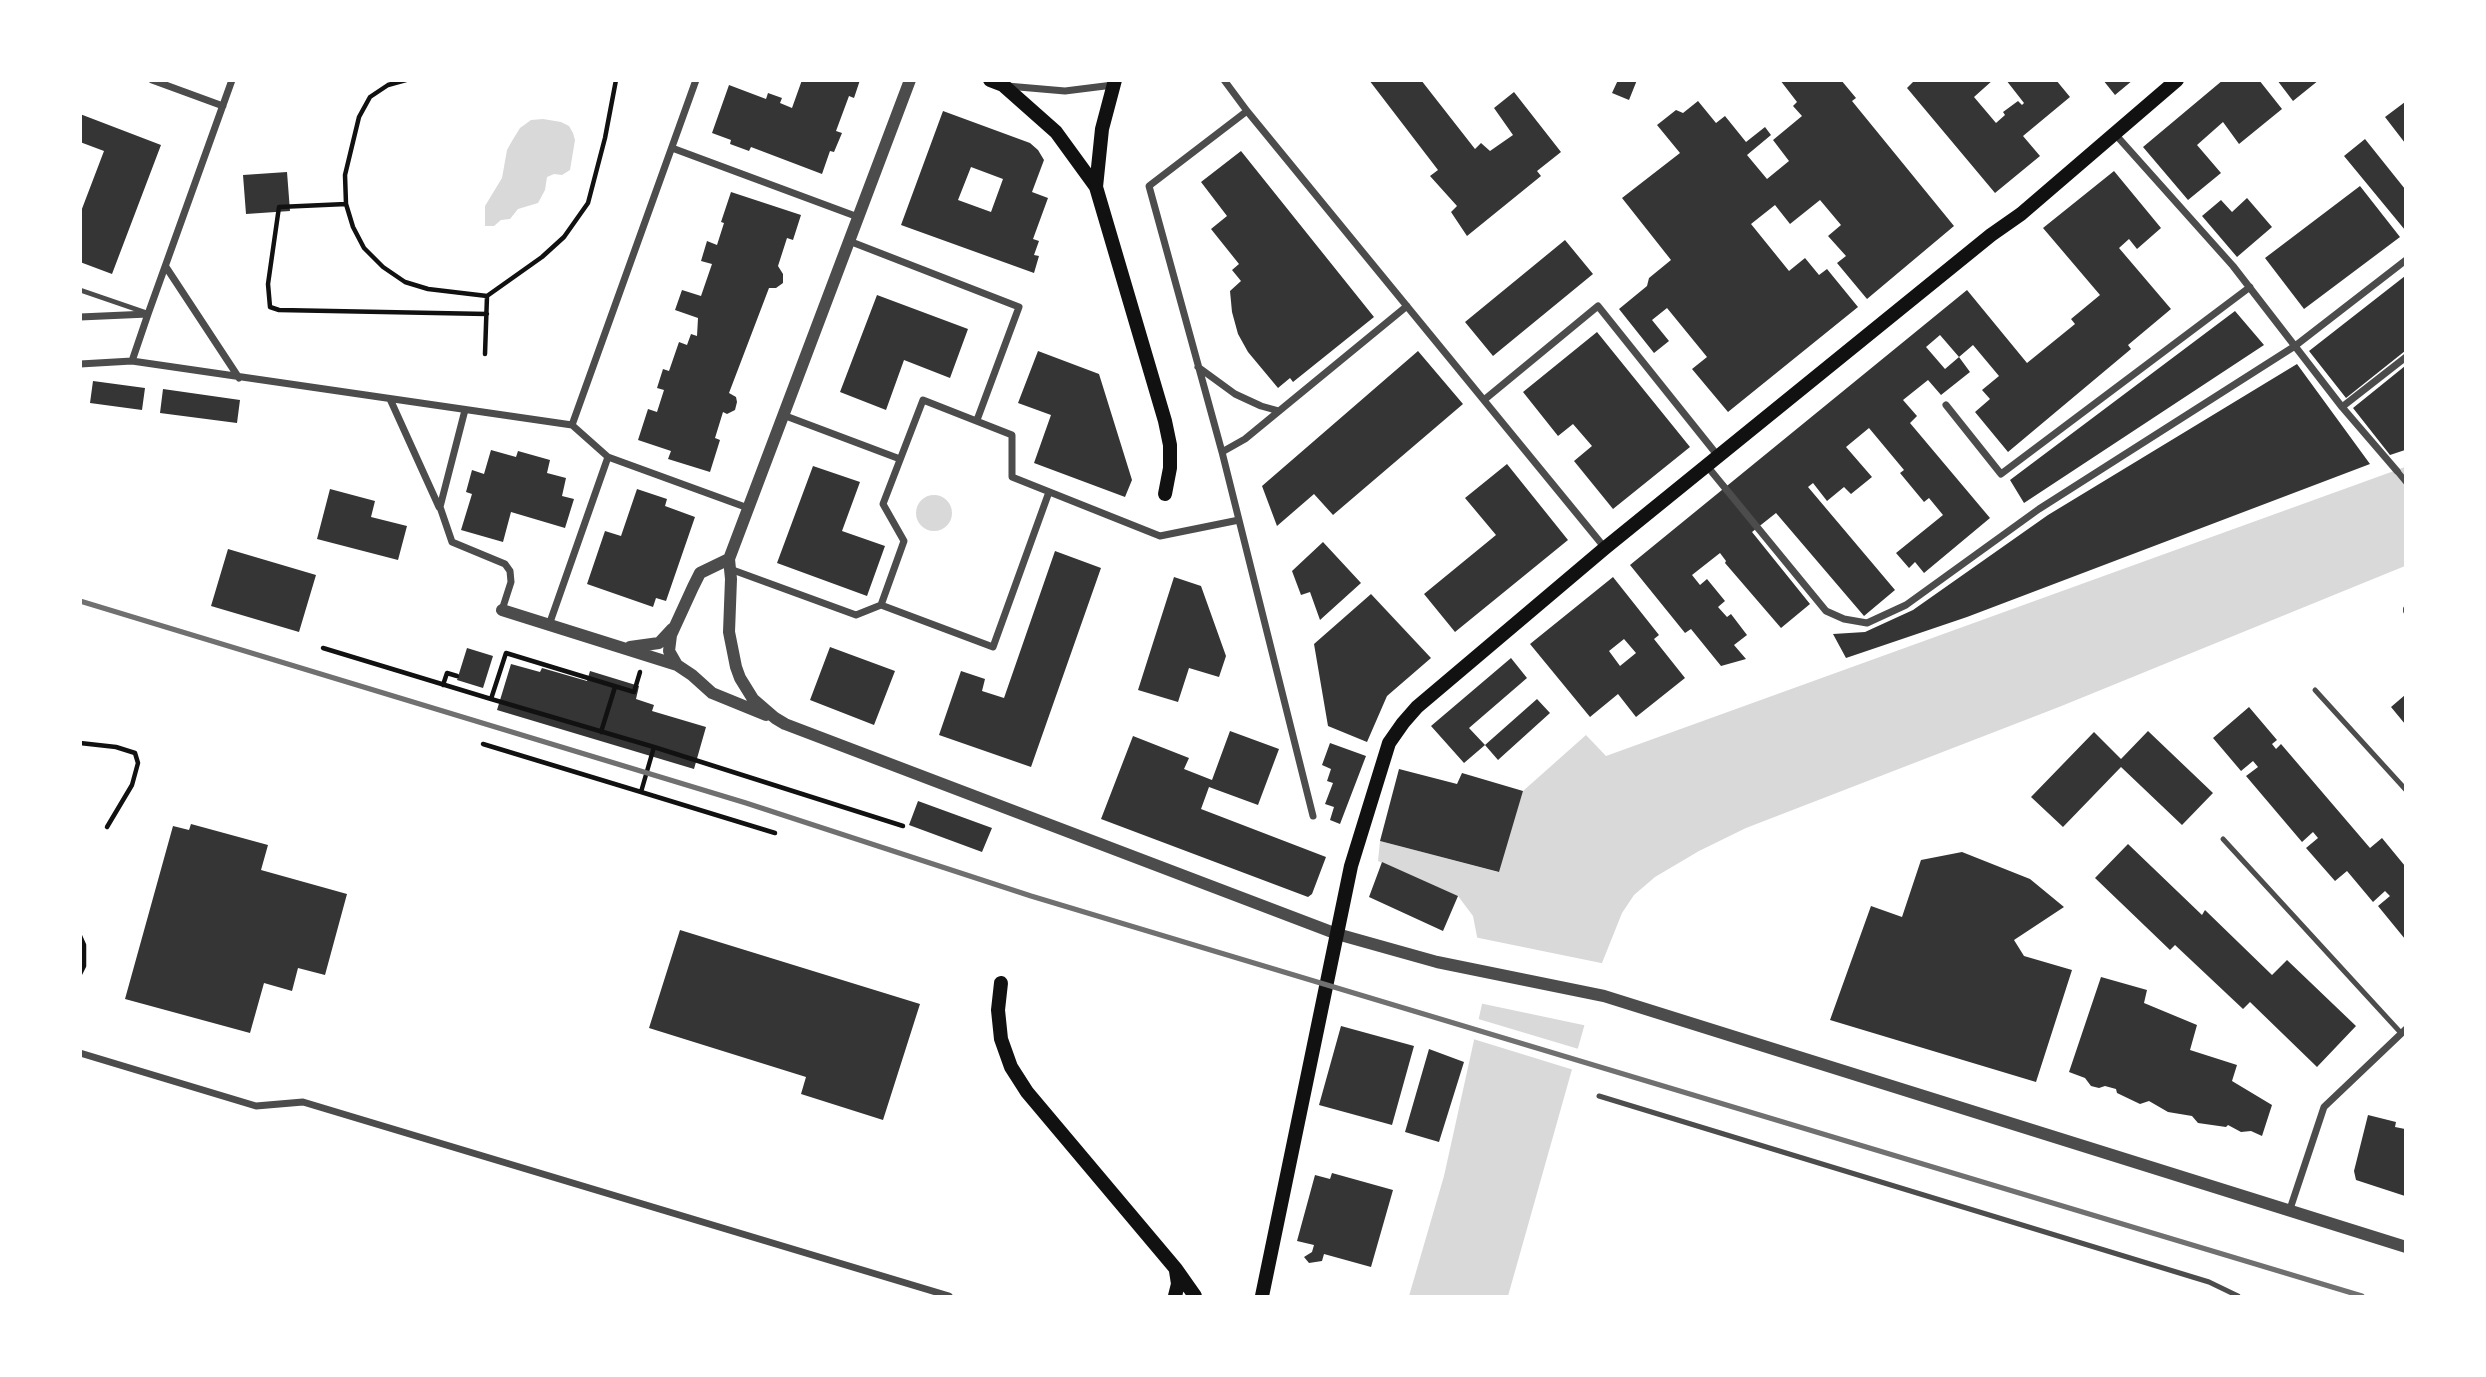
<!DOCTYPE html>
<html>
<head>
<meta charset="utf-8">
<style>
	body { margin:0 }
	#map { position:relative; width:2486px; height:1377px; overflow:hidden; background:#fff; font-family:"Public Sans",sans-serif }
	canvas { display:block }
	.frame { position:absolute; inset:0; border:82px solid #fff; pointer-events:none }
</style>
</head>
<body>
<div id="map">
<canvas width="2486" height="1377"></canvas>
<div class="frame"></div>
</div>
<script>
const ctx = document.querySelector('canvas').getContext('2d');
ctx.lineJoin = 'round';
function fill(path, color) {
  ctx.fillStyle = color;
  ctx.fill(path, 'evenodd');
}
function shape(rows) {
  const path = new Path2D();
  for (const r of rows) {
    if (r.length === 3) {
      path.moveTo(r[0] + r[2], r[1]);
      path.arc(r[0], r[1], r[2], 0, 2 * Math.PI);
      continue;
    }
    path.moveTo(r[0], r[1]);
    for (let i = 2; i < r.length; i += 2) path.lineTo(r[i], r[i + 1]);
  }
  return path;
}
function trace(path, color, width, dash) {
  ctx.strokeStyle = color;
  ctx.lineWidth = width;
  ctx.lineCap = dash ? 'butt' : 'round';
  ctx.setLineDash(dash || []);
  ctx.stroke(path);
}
fill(shape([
	[543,119,561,122,569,126,573,133,575,140,570,170,562,175,554,174,547,177,545,190,538,203,518,209,510,219,501,220,494,226,485,226,485,206,502,178,507,150,512,141,520,128,531,120],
	[2405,467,2405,566,2059,707,1746,828,1699,851,1655,877,1634,895,1622,913,1602,963,1508,1296,1409,1296,1444,1176,1482,1004,1479,947,1473,916,1458,896,1378,861,1380,841,1498,872,1523,791,1586,735,1606,756],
	[934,513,18]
]), '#d9d9d9');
fill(shape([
	[1474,937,1606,964,1588,1026,1479,1003],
	[1475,1018,1582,1050,1577,1071,1470,1038]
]), '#fff');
fill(shape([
	[802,80,860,80,854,98,849,96,836,131,842,133,834,152,830,151,822,174,751,147,749,151,730,144,731,140,712,133,729,85,766,99,768,93,782,98,780,103,792,108],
	[1369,80,1421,80,1475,149,1481,143,1490,151,1513,135,1494,108,1514,92,1561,152,1537,171,1541,176,1467,236,1451,212,1457,206,1430,176,1438,170],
	[1618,80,1637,80,1629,100,1612,93],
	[1780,80,1841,80,1856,98,1852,101,1954,226,1867,299,1837,263,1846,256,1828,236,1841,225,1820,200,1790,224,1775,205,1751,224,1789,271,1805,258,1819,275,1827,269,1858,307,1728,412,1692,369,1707,357,1667,308,1652,320,1669,341,1654,353,1619,309,1647,286,1649,278,1671,260,1622,198,1680,153,1657,125,1676,110,1683,113,1698,101,1716,123,1725,116,1746,142,1765,127,1771,135,1747,155,1767,179,1789,161,1773,140,1802,116,1793,106,1797,102],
	[1915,80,1993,80,1974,97,1996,123,2005,115,2003,112,2018,101,2022,105,2024,103,2006,80,2056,80,2070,97,2023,136,2040,156,1995,193,1907,88],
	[2103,80,2133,80,2115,95],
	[2223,80,2259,80,2282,109,2239,144,2223,122,2197,145,2221,173,2188,200,2143,147],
	[2277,80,2319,80,2293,101],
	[2405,102,2405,143,2385,117],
	[943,111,1030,143,1038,150,1044,160,1032,192,1048,198,1033,239,1039,241,1034,255,1039,256,1034,273,901,225],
	[971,167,1003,179,991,212,958,200],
	[80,114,161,145,112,274,80,262,80,214,104,151,80,142],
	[2365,139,2405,189,2405,230,2344,156],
	[1241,151,1374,317,1293,382,1290,378,1278,388,1248,352,1238,334,1232,312,1230,291,1241,281,1232,270,1239,264,1211,229,1227,216,1201,182],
	[2114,171,2161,228,2137,249,2129,239,2119,248,2171,309,2128,345,2131,349,2008,452,1975,412,1990,399,1982,390,1999,376,1973,345,1959,357,1940,335,1926,347,1945,369,1959,357,1970,372,1941,395,1928,380,1903,400,1917,416,1910,423,1990,518,1924,573,1915,562,1909,568,1896,553,1943,515,1929,498,1924,502,1900,473,1904,470,1869,428,1846,447,1872,477,1851,494,1844,487,1827,501,1813,483,1808,487,1895,590,1864,616,1776,513,1752,532,1810,604,1781,628,1725,563,1726,561,1720,553,1692,575,1700,585,1707,579,1725,601,1718,607,1727,617,1731,614,1747,635,1734,645,1746,659,1721,666,1691,629,1685,633,1630,565,1967,290,2027,363,2075,324,2071,319,2100,295,2043,228],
	[287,172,290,211,246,214,243,175],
	[2360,186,2400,237,2304,309,2265,258],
	[731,192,801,215,793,240,787,238,778,266,783,274,783,283,776,288,769,288,729,393,736,397,737,402,735,410,727,414,723,412,715,438,720,440,710,472,668,459,671,451,638,440,648,409,657,412,664,390,657,388,663,369,669,371,679,342,687,345,691,334,697,336,698,318,675,310,682,290,701,296,712,264,701,261,707,241,717,245,724,223,721,222],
	[2247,198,2272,227,2237,257,2202,216,2221,200,2232,212],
	[1565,240,1593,274,1493,356,1465,322],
	[2405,276,2405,351,2346,398,2309,351],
	[877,295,968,329,950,378,904,360,886,410,840,392],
	[2235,311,2264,345,2024,503,2010,480],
	[1597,332,1690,447,1613,509,1574,461,1592,446,1573,424,1558,436,1523,392],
	[1038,351,1099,374,1132,480,1125,497,1034,463,1051,415,1018,403],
	[1418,351,1463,404,1333,515,1314,494,1277,526,1262,486],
	[2297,364,2370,464,1967,617,1846,658,1833,634,1865,632,1913,610,2048,515],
	[2405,366,2405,450,2390,455,2353,408],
	[93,381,145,388,142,410,90,403],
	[163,389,240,400,237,423,160,413],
	[491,450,516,457,518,451,550,460,547,473,566,478,562,496,574,499,565,528,511,512,503,542,461,530,472,494,466,492,472,470,484,474],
	[1507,464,1568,540,1455,632,1424,594,1496,535,1465,498],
	[813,466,860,482,842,531,885,546,867,596,777,563],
	[330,489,375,501,371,517,407,526,398,560,317,539],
	[637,489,667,499,665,506,695,517,666,601,656,598,653,607,587,584,605,531,621,536],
	[1323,542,1361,583,1320,620,1310,592,1301,595,1292,571],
	[228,549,316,575,299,632,211,606],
	[1055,551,1101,568,1031,767,939,735,961,671,985,679,982,691,1004,698],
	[1174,577,1201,586,1226,656,1219,677,1189,668,1178,702,1138,690],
	[1613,577,1659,635,1654,639,1685,678,1636,717,1618,694,1590,717,1530,644],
	[1624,639,1636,653,1620,666,1609,651],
	[1371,594,1431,658,1387,696,1367,742,1328,726,1314,644],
	[830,647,895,671,874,725,810,700],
	[467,648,493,656,483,688,457,680],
	[1511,658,1527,678,1469,728,1485,745,1537,699,1550,713,1498,760,1485,745,1464,763,1431,726],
	[511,664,540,672,542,668,587,681,590,671,639,686,636,699,654,705,652,711,706,727,694,769,497,710],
	[2405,695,2405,724,2391,707],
	[2249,707,2277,740,2272,744,2276,749,2281,744,2370,848,2382,838,2405,866,2404,875,2405,877,2405,939,2378,906,2390,896,2385,891,2373,902,2347,871,2335,881,2306,848,2318,838,2313,832,2302,842,2246,776,2258,767,2253,761,2241,771,2213,738],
	[1230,731,1279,749,1258,805,1209,787,1201,809,1326,857,1312,894,1308,897,1101,819,1133,736,1189,758,1184,769,1212,780],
	[2148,731,2213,793,2182,825,2121,767,2063,827,2031,797,2094,732,2121,759],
	[1330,743,1366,756,1340,824,1330,820,1334,807,1325,804,1333,783,1327,781,1331,769,1322,765],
	[1399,769,1457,784,1462,773,1523,791,1499,872,1380,841],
	[918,801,992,828,982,852,909,825],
	[191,824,268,845,261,870,347,894,325,975,298,968,292,991,264,983,250,1033,125,999,173,826,189,830],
	[2128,844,2202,915,2205,910,2272,975,2287,960,2356,1026,2317,1067,2250,1002,2243,1009,2175,945,2170,950,2095,878],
	[1962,852,2030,879,2064,907,2014,940,2024,956,2072,970,2036,1082,1830,1020,1871,906,1902,917,1921,860],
	[1382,862,1458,896,1443,931,1369,897],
	[680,930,920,1004,883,1120,801,1094,806,1077,649,1028],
	[2101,977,2147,990,2144,1003,2197,1025,2190,1050,2237,1065,2232,1081,2272,1105,2262,1136,2251,1131,2241,1132,2228,1125,2226,1127,2198,1123,2192,1116,2168,1112,2149,1101,2140,1104,2117,1093,2116,1089,2105,1086,2099,1088,2091,1086,2085,1078,2069,1072],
	[1341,1026,1414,1046,1392,1125,1319,1105],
	[1429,1049,1464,1062,1439,1142,1405,1132],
	[2368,1115,2396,1122,2395,1127,2405,1129,2405,1196,2356,1180,2354,1171],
	[1332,1173,1393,1190,1371,1267,1324,1254,1322,1261,1309,1263,1304,1257,1312,1252,1314,1245,1297,1241,1315,1175,1330,1179]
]), '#353535');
trace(shape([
	[406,80,388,85,370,97,359,117,345,175,346,204,353,227,364,248,383,267,405,282,428,289,487,296],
	[346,204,279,207,268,284,270,307,279,310,487,314],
	[485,354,487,296,542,257,564,237,588,203,605,138,616,80],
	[323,648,491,699],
	[640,672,634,692,506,653,491,699,654,747,641,792,775,833],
	[443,685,447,673,457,676],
	[601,732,615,687],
	[80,743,116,747,135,753,138,763,132,785,107,827],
	[483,744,641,792],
	[654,747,903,826],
	[80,936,84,945,84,966,80,974]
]), '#111', 4.5);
trace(shape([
	[80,290,147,313],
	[2315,690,2406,790],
	[2223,839,2401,1033],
	[1599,1096,2209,1282,2238,1296]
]), '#4c4c4c', 5);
trace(shape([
	[2397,471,2406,482],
	[2406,609,2406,611]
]), '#4c4c4c', 6);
trace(shape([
	[152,80,223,106],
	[1224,80,1247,111,1605,548],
	[1007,86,1065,91,1113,85],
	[1247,111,1149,186,1222,452,1313,816],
	[2115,134,2233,266,2342,407,2397,471],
	[672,148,858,217],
	[849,241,1019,307,977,420],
	[166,267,239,378],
	[148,314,232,80],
	[80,317,148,314,132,361],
	[80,364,132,361,572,425,608,457,748,508],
	[1198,367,1235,394,1261,406,1279,411],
	[390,399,439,507],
	[1484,400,1598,306,1718,456],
	[1946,405,2001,474,2250,287],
	[2342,407,2406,357],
	[465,410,440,507,452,542,505,564,510,571,511,582,502,610],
	[783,415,900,459],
	[572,425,696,80],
	[1222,452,1245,439,1407,306],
	[1707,466,1826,611,1844,619,1867,623,1906,605,2039,509,2295,346,2406,260],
	[730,569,856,615,881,605,904,541,883,504,923,400,1012,435,1012,477,1160,536,1239,520],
	[881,605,993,647,1049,492],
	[549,625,608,457],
	[80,1053,256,1106,303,1102,949,1296],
	[2289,1212,2324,1107,2406,1029]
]), '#4c4c4c', 7);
trace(shape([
	[910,80,729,559,731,579,729,632,736,667,740,678,753,699,775,718,785,724,1337,934,1437,962,1604,996,2406,1247],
	[502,610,677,665,692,675,712,693,766,715],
	[630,647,659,643,672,629],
	[677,665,669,651,671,635,693,587,700,573,729,559]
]), '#4c4c4c', 12);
trace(shape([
	[990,80,1003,85,1056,132,1096,187],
	[1115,80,1102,129,1096,187,1165,421,1170,445,1170,468,1165,494],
	[1001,983,998,1010,1001,1039,1011,1067,1027,1092,1176,1269,1195,1296],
	[1175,1296,1178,1284,1176,1271],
	[1262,1296,1351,866,1389,743,1403,723,1417,707,1605,548,1991,235,2021,214,2177,80]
]), '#111', 14);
trace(shape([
	[80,601,746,803,1031,896,2362,1296]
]), '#707070', 5);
</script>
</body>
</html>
